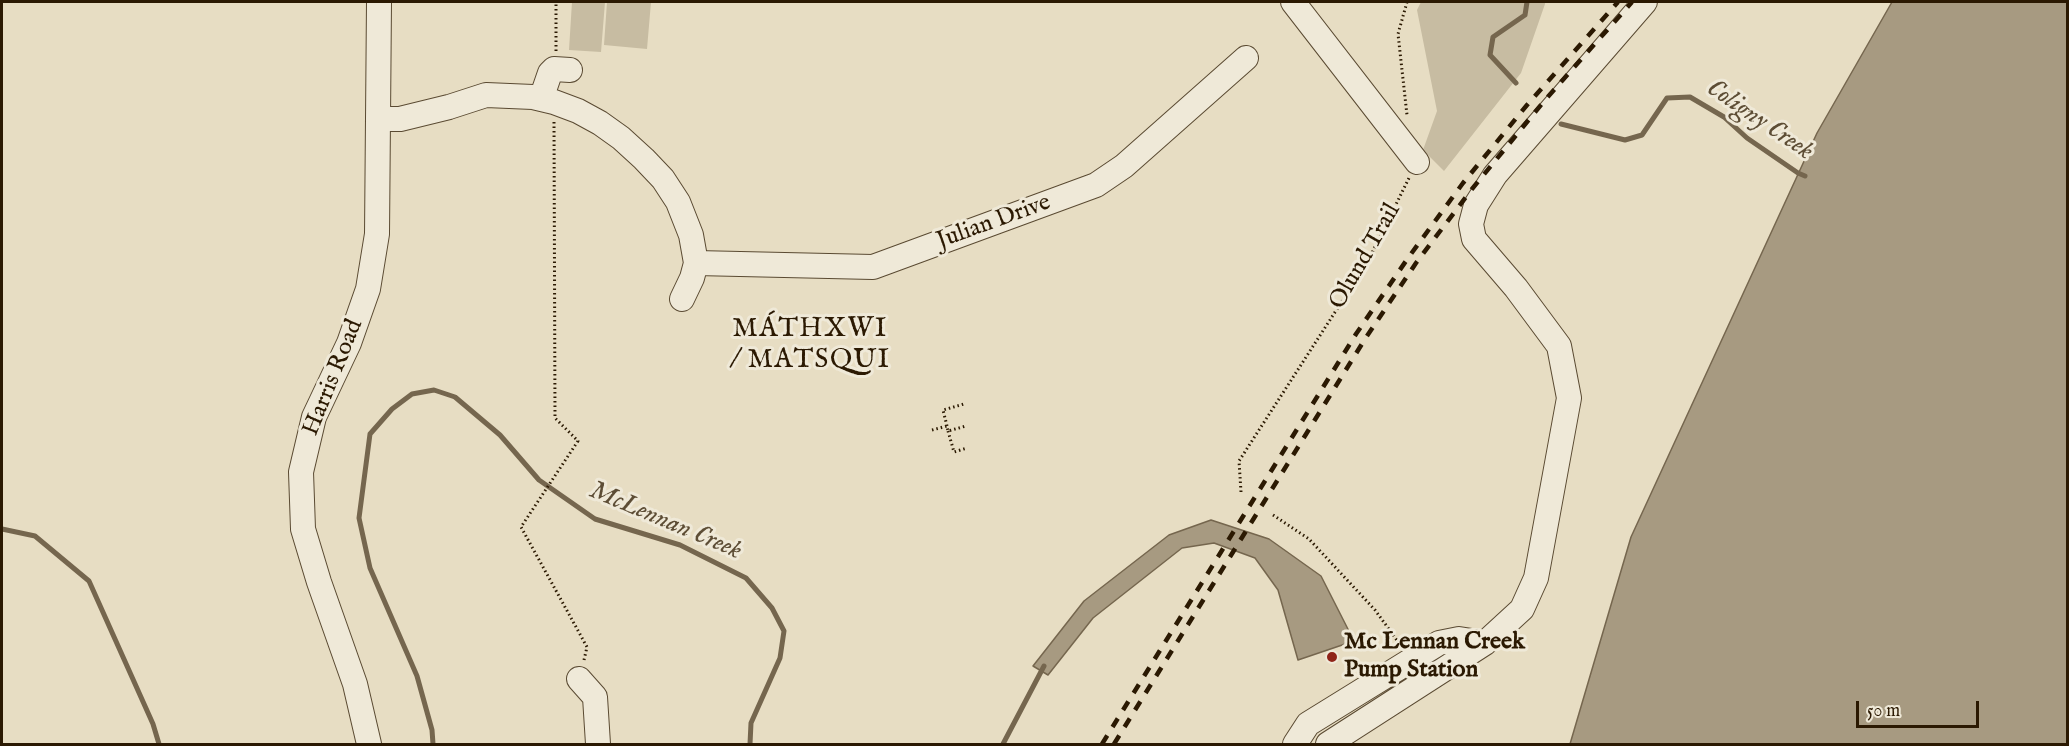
<!DOCTYPE html>
<html>
<head>
<meta charset="utf-8">
<style>
	body { margin:0 }
	#map { position:relative; width:2069px; height:746px; overflow:hidden; background:#e7ddc3; font-family:"IM FELL English",serif }
	canvas { display:block }
	.frame { position:absolute; inset:0; border:3px solid #2b1902; pointer-events:none }
	.scale { position:absolute; left:1856px; top:701px; width:123px; height:27px; box-sizing:border-box; border:3px solid #2b1902; border-top:0; padding-left:8px; font-size:18px; line-height:21px; white-space:nowrap; color:#2b1902; -webkit-text-stroke:4px #efe9d8; paint-order:stroke }
</style>
</head>
<body>
<div id="map">
<canvas width="2069" height="746"></canvas>
<div class="frame"></div>
<div class="scale">50 m</div>
</div>
<script>
const ctx = document.querySelector('canvas').getContext('2d');
ctx.lineJoin = 'round';
function fill(path, color) {
  ctx.fillStyle = color;
  ctx.fill(path, 'evenodd');
}
function shape(rows) {
  const path = new Path2D();
  for (const r of rows) {
    path.moveTo(r[0], r[1]);
    for (let i = 2; i < r.length; i += 2) path.lineTo(r[i], r[i + 1]);
  }
  return path;
}
function trace(path, color, width, dash) {
  ctx.strokeStyle = color;
  ctx.lineWidth = width;
  ctx.lineCap = dash ? 'butt' : 'round';
  ctx.setLineDash(dash || []);
  ctx.stroke(path);
}
function label(font, color, halo, rows, align = 'center') {
  ctx.font = font + ' "IM FELL English",serif';
  ctx.lineWidth = 6;
  ctx.setLineDash([]);
  ctx.textBaseline = 'middle';
  ctx.strokeStyle = halo;
  ctx.fillStyle = color;
  for (const [text, x, y, turn = 0] of rows) {
    ctx.save();
    ctx.translate(x, y);
    ctx.rotate((+turn || 0) * Math.PI / 180);
    ctx.textAlign = isNaN(turn) ? turn : align;
    if (halo) ctx.strokeText(text, 0, 0);
    ctx.fillText(text, 0, 0);
    ctx.restore();
  }
}
fill(shape([
	[572,2,605,2,601,52,569,50],
	[607,2,651,2,647,49,604,45],
	[1421,2,1545,2,1545,4,1521,73,1444,171,1423,150,1437,111,1417,10]
]), '#c7bca2');
const water = shape([
	[1892,2,2067,2,2067,744,1570,744,1631,537,1817,133,1892,2],
	[1211,520,1269,539,1321,576,1354,641,1298,660,1278,590,1255,558,1214,543,1182,548,1093,618,1048,675,1033,666,1084,601,1169,535,1211,520]
]);
fill(water, '#a79a81');
trace(water, '#75664e', 1.5);
trace(shape([
	[1516,83,1490,55,1493,37,1525,15,1527,2],
	[1561,124,1625,140,1642,135,1667,98,1690,97,1724,117,1747,138,1798,173,1805,176],
	[2,529,35,536,89,581,153,724,159,744],
	[433,744,432,730,417,676,370,568,359,518,370,434,392,409,412,394,434,390,455,397,500,435,539,480,595,519,680,545,746,578,772,608,784,631,780,658,751,723,750,744],
	[1003,744,1044,666]
]), '#75664e', 5);
const minor = shape([
	[1293,2,1417,162],
	[541,99,550,73,554,69,570,70],
	[379,119,400,119,449,107,486,95,533,97,554,102,578,111,600,123,621,138,644,159,663,179,678,202,691,235,696,263,692,278,682,299],
	[696,263,873,267,1096,185,1124,166,1246,58],
	[579,679,595,697,598,744],
	[369,744,355,684,319,582,303,529,301,472,314,417,349,343,368,289,377,234,379,2],
	[1295,744,1308,724,1439,643,1459,639,1485,643],
	[1328,744,1485,643,1522,609,1536,578,1569,398,1559,346,1516,288,1474,239,1471,224,1476,205,1495,175,1645,2]
]);
trace(minor, '#5a4a32', 26);
trace(shape([
	[1407,2,1398,34,1407,115],
	[556,51,556,2],
	[554,122,555,418,578,441,521,527,587,647,584,660],
	[947,426,943,410,964,404],
	[932,430,947,426,948,431,966,426],
	[948,431,954,452,967,448],
	[1241,492,1239,461,1368,261,1409,178],
	[1273,515,1309,539,1375,610,1399,643]
]), '#2b1902', 3, [1.5, 3]);
trace(minor, '#efe9d8', 24);
trace(shape([
	[1102,744,1356,334,1408,258,1463,183,1527,105,1618,2],
	[1114,744,1365,339,1416,263,1472,189,1545,100,1632,2]
]), '#2b1902', 4.5, [10, 10]);
for (const [x, y, r, color] of [
	[1332,657,6,"#8f2418"]
]) {
  const dot = new Path2D();
  dot.arc(x, y, r, 0, 2 * Math.PI);
  ctx.fillStyle = color;
  ctx.fill(dot);
  trace(dot, '#efe9d8', 2);
}
label('24px', '#2b1902', '#efe9d8', [
	["Julian Drive",994,223,-20],
	["Olund Trail",1366,257,-60],
	["Harris Road",334,378,-68]
]);
label('bold 24px', '#2b1902', '#efe9d8', [
	["Mc Lennan Creek",1344,643],
	["Pump Station",1344,671]
], 'left');
label('italic 26px', '#5d4d35', '#efe9d8', [
	["Coligny Creek",1759,121,34],
	["McLennan Creek",665,522,23]
]);
ctx.letterSpacing = '1.5px';
label('27px', '#2b1902', '#efe9d8', [
	["MÁTHXWI",810,330],
	["/ MATSQUI",810,361]
]);
ctx.letterSpacing = '0px';
</script>
</body>
</html>
